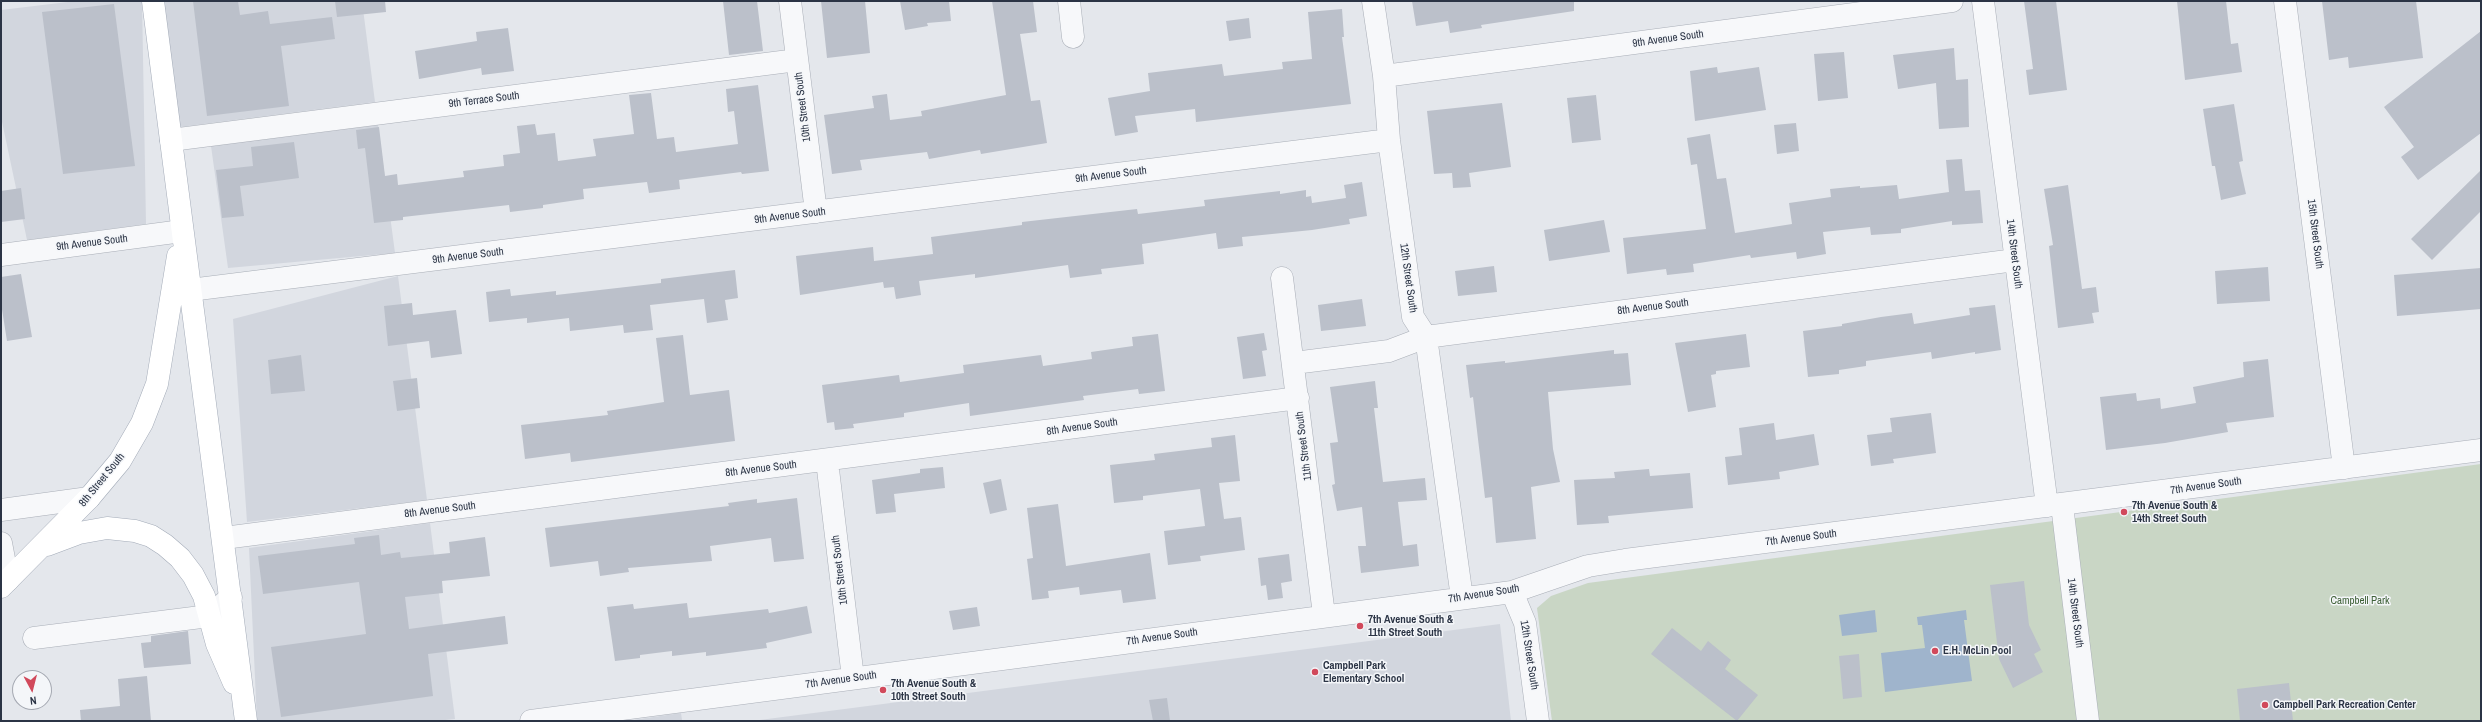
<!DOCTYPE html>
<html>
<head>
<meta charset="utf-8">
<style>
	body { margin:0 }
	#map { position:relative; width:2482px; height:722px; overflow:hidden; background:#e4e7ec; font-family:"Archivo Narrow",sans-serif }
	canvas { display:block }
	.frame { position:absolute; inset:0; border:2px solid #2b3445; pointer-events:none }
	.north { position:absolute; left:12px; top:670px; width:40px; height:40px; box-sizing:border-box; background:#f4f6f9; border:1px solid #a4a8b1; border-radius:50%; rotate:173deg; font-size:11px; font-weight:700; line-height:16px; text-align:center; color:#2b3445 }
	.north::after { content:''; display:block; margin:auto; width:14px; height:18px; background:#d1495b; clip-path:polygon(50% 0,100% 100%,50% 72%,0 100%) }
</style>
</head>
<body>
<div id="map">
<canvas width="2482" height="722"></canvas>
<div class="frame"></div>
<div class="north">N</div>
</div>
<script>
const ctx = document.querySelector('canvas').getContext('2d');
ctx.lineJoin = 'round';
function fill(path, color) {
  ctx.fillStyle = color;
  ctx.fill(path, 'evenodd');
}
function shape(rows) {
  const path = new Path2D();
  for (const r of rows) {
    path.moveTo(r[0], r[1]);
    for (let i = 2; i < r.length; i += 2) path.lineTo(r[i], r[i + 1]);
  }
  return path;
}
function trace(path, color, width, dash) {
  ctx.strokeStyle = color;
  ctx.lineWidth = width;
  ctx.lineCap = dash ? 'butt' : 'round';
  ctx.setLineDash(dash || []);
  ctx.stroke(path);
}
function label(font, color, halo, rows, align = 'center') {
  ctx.font = font + ' "Archivo Narrow",sans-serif';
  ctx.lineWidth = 3;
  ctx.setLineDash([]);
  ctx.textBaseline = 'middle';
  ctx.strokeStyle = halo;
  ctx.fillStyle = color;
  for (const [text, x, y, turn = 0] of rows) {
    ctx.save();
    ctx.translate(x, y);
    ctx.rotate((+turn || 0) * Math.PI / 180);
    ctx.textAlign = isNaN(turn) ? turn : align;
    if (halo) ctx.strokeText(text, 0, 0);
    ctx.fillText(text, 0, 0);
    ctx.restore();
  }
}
fill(shape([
	[76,1,142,1,146,224,27,240,1,117,1,10],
	[164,1,362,1,375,102,180,127],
	[378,125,395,253,228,268,211,146],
	[398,276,427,500,247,522,233,319],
	[430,523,455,719,436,721,257,721,249,548],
	[1500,624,1511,721,752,721],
	[681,713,682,720,626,721]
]), '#d2d6de');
fill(shape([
	[2481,464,2481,721,1552,721,1537,608,1551,596,1588,583]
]), '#c9d6c5');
fill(shape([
	[1875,610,1877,632,1842,636,1839,615],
	[1966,610,1967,620,1964,620,1972,681,1885,692,1881,653,1925,648,1922,625,1918,625,1917,617]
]), '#9fb4cc');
fill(shape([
	[193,1,238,1,240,15,268,11,270,24,332,17,335,39,281,46,289,106,207,116],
	[335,1,385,1,386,12,337,17],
	[723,1,757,1,763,51,729,55],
	[821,1,865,1,870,53,827,58],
	[900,1,949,1,951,21,927,23,928,26,905,30],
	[992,1,1033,1,1037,32,1020,34,1031,101,1040,100,1047,143,981,154,980,150,929,159,927,152,860,160,862,170,832,174,824,115,874,108,872,96,887,94,890,120,922,116,921,111,1006,95],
	[1412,1,1574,1,1574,11,1481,25,1482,28,1450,33,1448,21,1416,26],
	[2024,1,2056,1,2067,90,2029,95,2026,70,2033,69],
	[2177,1,2226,1,2231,44,2238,43,2242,72,2185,80],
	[2322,1,2416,1,2423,58,2349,68,2348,57,2329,60],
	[114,4,135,166,63,174,42,12],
	[1342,9,1344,37,1342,37,1351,104,1196,122,1195,109,1135,116,1138,132,1115,136,1108,98,1150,91,1148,73,1222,64,1224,76,1283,69,1282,62,1312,59,1308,12],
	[1249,18,1251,38,1229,41,1226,21],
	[508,28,514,71,482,75,481,68,419,79,415,51,477,41,476,32],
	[2481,31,2481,133,2418,180,2401,157,2414,147,2384,107],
	[1954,48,1956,80,1968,79,1969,127,1939,129,1936,83,1898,89,1893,55],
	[1844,52,1848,98,1818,101,1814,54],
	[1717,67,1718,73,1759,67,1766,110,1695,121,1690,71],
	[758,85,769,171,742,174,741,172,679,180,680,189,649,193,647,182,583,189,584,199,543,205,543,208,510,212,509,205,403,217,403,220,374,223,365,148,358,149,356,130,379,127,385,176,397,174,398,185,464,177,463,171,504,166,503,155,520,153,517,126,535,124,537,135,555,133,558,161,596,156,593,139,634,134,629,95,651,93,657,139,674,137,676,152,738,144,734,111,728,112,726,89],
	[1596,95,1601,140,1572,143,1567,98],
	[1502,103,1511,167,1469,173,1471,187,1453,188,1452,173,1434,174,1427,111],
	[2234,104,2243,161,2239,162,2246,194,2221,200,2215,166,2212,166,2203,109],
	[1796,123,1799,151,1777,154,1774,125],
	[1710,134,1717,179,1726,178,1735,233,1792,224,1789,203,1831,197,1830,189,1860,186,1860,188,1897,185,1899,199,1949,192,1946,160,1962,159,1965,191,1980,190,1983,223,1952,225,1952,221,1901,229,1901,233,1871,235,1870,227,1823,232,1826,254,1797,259,1796,252,1751,258,1750,255,1693,264,1694,272,1667,275,1666,269,1627,274,1623,238,1706,229,1697,164,1691,165,1687,138],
	[294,142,299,178,240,186,244,216,222,218,216,170,253,166,251,147],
	[2481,170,2481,211,2432,260,2411,239],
	[1362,182,1367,216,1349,219,1350,224,1312,230,1242,237,1243,246,1218,249,1216,233,1142,244,1144,264,1101,269,1102,274,1070,278,1068,265,975,278,975,274,919,281,921,295,896,299,894,287,884,288,883,282,800,295,796,256,873,247,874,261,933,254,931,237,1022,225,1022,222,1137,209,1138,214,1205,206,1204,200,1280,191,1280,194,1306,190,1306,197,1311,196,1312,203,1346,198,1344,185],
	[2068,185,2082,289,2096,287,2099,312,2092,313,2094,323,2058,328,2049,246,2053,245,2044,189],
	[21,188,25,219,1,222,1,191],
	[1604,220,1610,252,1549,261,1544,230],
	[1494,266,1497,292,1458,296,1455,271],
	[2268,267,2270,301,2217,304,2215,271],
	[2481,268,2481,309,2397,316,2394,275],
	[735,270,738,298,725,300,728,320,707,323,704,299,650,305,653,330,624,333,623,325,570,331,569,318,527,323,527,318,489,322,486,292,510,289,511,296,556,291,556,295,661,283,661,279],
	[21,274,32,337,7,341,1,303,1,277],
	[1362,299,1366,326,1321,331,1318,305],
	[412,303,413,315,456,310,462,354,431,358,429,341,388,346,384,306],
	[1995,305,2001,350,1975,354,1975,352,1932,359,1931,352,1866,361,1866,366,1839,370,1839,374,1808,377,1803,331,1842,326,1842,324,1881,317,1912,313,1914,324,1970,315,1969,308],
	[1264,333,1267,350,1262,351,1266,376,1243,379,1237,337],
	[1158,334,1165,391,1139,394,1138,389,1083,396,1084,400,970,416,969,403,904,413,904,417,853,424,854,428,835,430,834,422,827,423,822,385,899,375,900,382,964,373,963,365,1041,355,1043,366,1092,359,1091,352,1133,346,1132,337],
	[1746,334,1750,367,1716,371,1716,374,1711,375,1716,407,1688,412,1675,343],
	[683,335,690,395,729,390,735,441,571,462,570,453,525,459,521,425,608,415,607,411,664,402,656,338],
	[1614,350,1614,354,1628,353,1631,385,1548,392,1553,449,1560,482,1531,487,1536,539,1496,543,1492,497,1485,498,1473,397,1470,398,1466,365,1505,361,1505,363],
	[301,355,305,391,271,394,268,360],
	[2268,359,2274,417,2226,423,2228,432,2165,443,2106,450,2100,397,2136,393,2137,401,2160,398,2161,409,2196,403,2193,387,2244,377,2243,362],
	[417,378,420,408,397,411,393,381],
	[1375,381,1378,408,1374,408,1383,482,1425,478,1427,500,1398,502,1403,546,1417,544,1419,566,1361,573,1358,546,1366,546,1362,507,1337,511,1332,485,1335,484,1330,443,1338,442,1330,387],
	[1931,413,1936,453,1893,459,1894,463,1871,466,1867,435,1892,432,1890,418],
	[1774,423,1776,440,1814,434,1819,465,1779,472,1780,479,1728,485,1725,457,1742,455,1739,428],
	[1235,435,1240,481,1219,483,1224,519,1241,517,1245,550,1200,556,1201,561,1168,565,1164,531,1205,526,1200,489,1143,496,1143,500,1114,503,1110,465,1155,460,1154,454,1212,447,1211,438],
	[943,467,945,488,894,494,896,512,876,514,872,480,920,473,920,469],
	[1649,469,1650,476,1690,473,1693,508,1608,516,1609,523,1577,525,1574,480,1615,478,1614,472],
	[1001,479,1007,510,990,514,983,483],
	[797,498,804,559,774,562,771,538,710,546,712,561,628,568,629,572,600,576,598,561,550,567,545,528,729,506,728,503,757,499,757,503],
	[1058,504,1066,566,1150,553,1156,599,1123,603,1121,590,1080,595,1079,587,1048,591,1049,598,1032,600,1027,559,1033,558,1027,508],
	[379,535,381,555,400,552,401,558,450,553,449,542,485,537,490,576,442,581,443,593,405,597,409,629,505,616,508,644,428,654,433,696,281,717,271,647,366,634,359,582,263,594,258,556,355,544,354,538],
	[1289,554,1292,581,1281,583,1283,598,1268,600,1266,585,1261,586,1258,558],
	[2024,581,2029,625,2041,650,2034,654,2043,672,2013,688,1999,659,1990,585],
	[687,603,689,618,768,609,769,613,807,606,812,633,766,643,767,648,706,656,706,652,672,656,672,651,640,655,640,658,615,661,607,607,633,604,634,609],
	[977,607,980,626,953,630,949,611],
	[1672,628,1701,651,1708,641,1731,660,1725,669,1758,695,1737,721,1651,654],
	[188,631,191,664,144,668,141,643,151,642,151,636],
	[1859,654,1862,697,1843,699,1839,656],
	[147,676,151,721,81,721,80,710,120,706,118,679],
	[2289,683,2293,721,2240,721,2237,689],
	[1167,698,1170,721,1153,721,1149,700]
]), '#bbc0ca');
const minor = shape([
	[790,1,816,212],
	[1069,1,1073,37],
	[1373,1,1384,76,1389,140,1413,317,1426,337,1462,598],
	[1983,1,2047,506],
	[2285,1,2344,468],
	[1384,76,1952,1],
	[171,140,797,60],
	[1,255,182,231],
	[1282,278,1324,615],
	[190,290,1389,140],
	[1294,363,1389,351,1426,337,2015,260],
	[827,461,853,678],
	[2062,505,2088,721],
	[1,510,89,498],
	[224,538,1298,398],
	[1,543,8,580],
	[1512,592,1525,623,1538,721],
	[34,638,209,616,231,597],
	[531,721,1512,592,1588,566,1625,560,2481,450]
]);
const major = shape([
	[153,1,246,721],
	[47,545,79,533,107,528,135,531,151,536,165,545,180,558,193,575,204,596,217,644,234,683],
	[1,587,89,498,120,461,142,423,157,384,178,256]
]);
trace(minor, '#a9aeb7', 23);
trace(major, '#a3abb8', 23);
trace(minor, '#f7f8fa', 22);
trace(major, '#fff', 22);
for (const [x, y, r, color] of [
	[2124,512,4,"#d1495b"],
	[1360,626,4,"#d1495b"],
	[1935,651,4,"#d1495b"],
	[1315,672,4,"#d1495b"],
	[883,690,4,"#d1495b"],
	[2265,705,4,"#d1495b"]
]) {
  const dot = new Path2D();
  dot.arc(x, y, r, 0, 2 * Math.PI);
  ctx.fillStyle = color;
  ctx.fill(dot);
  trace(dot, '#f4f6f9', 1.5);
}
label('11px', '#2b3445', '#f4f6f9', [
	["9th Avenue South",1668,39,-8],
	["9th Terrace South",484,100,-7],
	["10th Street South",803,107,-97],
	["9th Avenue South",1111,175,-7],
	["9th Avenue South",790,216,-7],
	["15th Street South",2315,234,83],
	["9th Avenue South",92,243,-7],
	["14th Street South",2014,254,83],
	["9th Avenue South",468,256,-7],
	["12th Street South",1408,278,82],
	["8th Avenue South",1653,307,-7],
	["8th Avenue South",1082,427,-8],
	["11th Street South",1304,446,-97],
	["8th Avenue South",761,469,-7],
	["8th Street South",102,480,-51],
	["7th Avenue South",2206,486,-8],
	["8th Avenue South",440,510,-7],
	["7th Avenue South",1801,538,-7],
	["10th Street South",840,570,-97],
	["7th Avenue South",1484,594,-9],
	["14th Street South",2075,613,83],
	["7th Avenue South",1162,637,-8],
	["12th Street South",1529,655,81],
	["7th Avenue South",841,680,-8]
]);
label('bold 11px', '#2b3445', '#f4f6f9', [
	["7th Avenue South &",2132,506],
	["14th Street South",2132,519],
	["7th Avenue South &",1368,620],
	["11th Street South",1368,633],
	["E.H. McLin Pool",1943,651],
	["Campbell Park",1323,666],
	["Elementary School",1323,679],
	["7th Avenue South &",891,684],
	["10th Street South",891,697],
	["Campbell Park Recreation Center",2273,705]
], 'left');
label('11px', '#3f6138', '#f4f6f9', [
	["Campbell Park",2360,601]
]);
</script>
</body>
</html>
